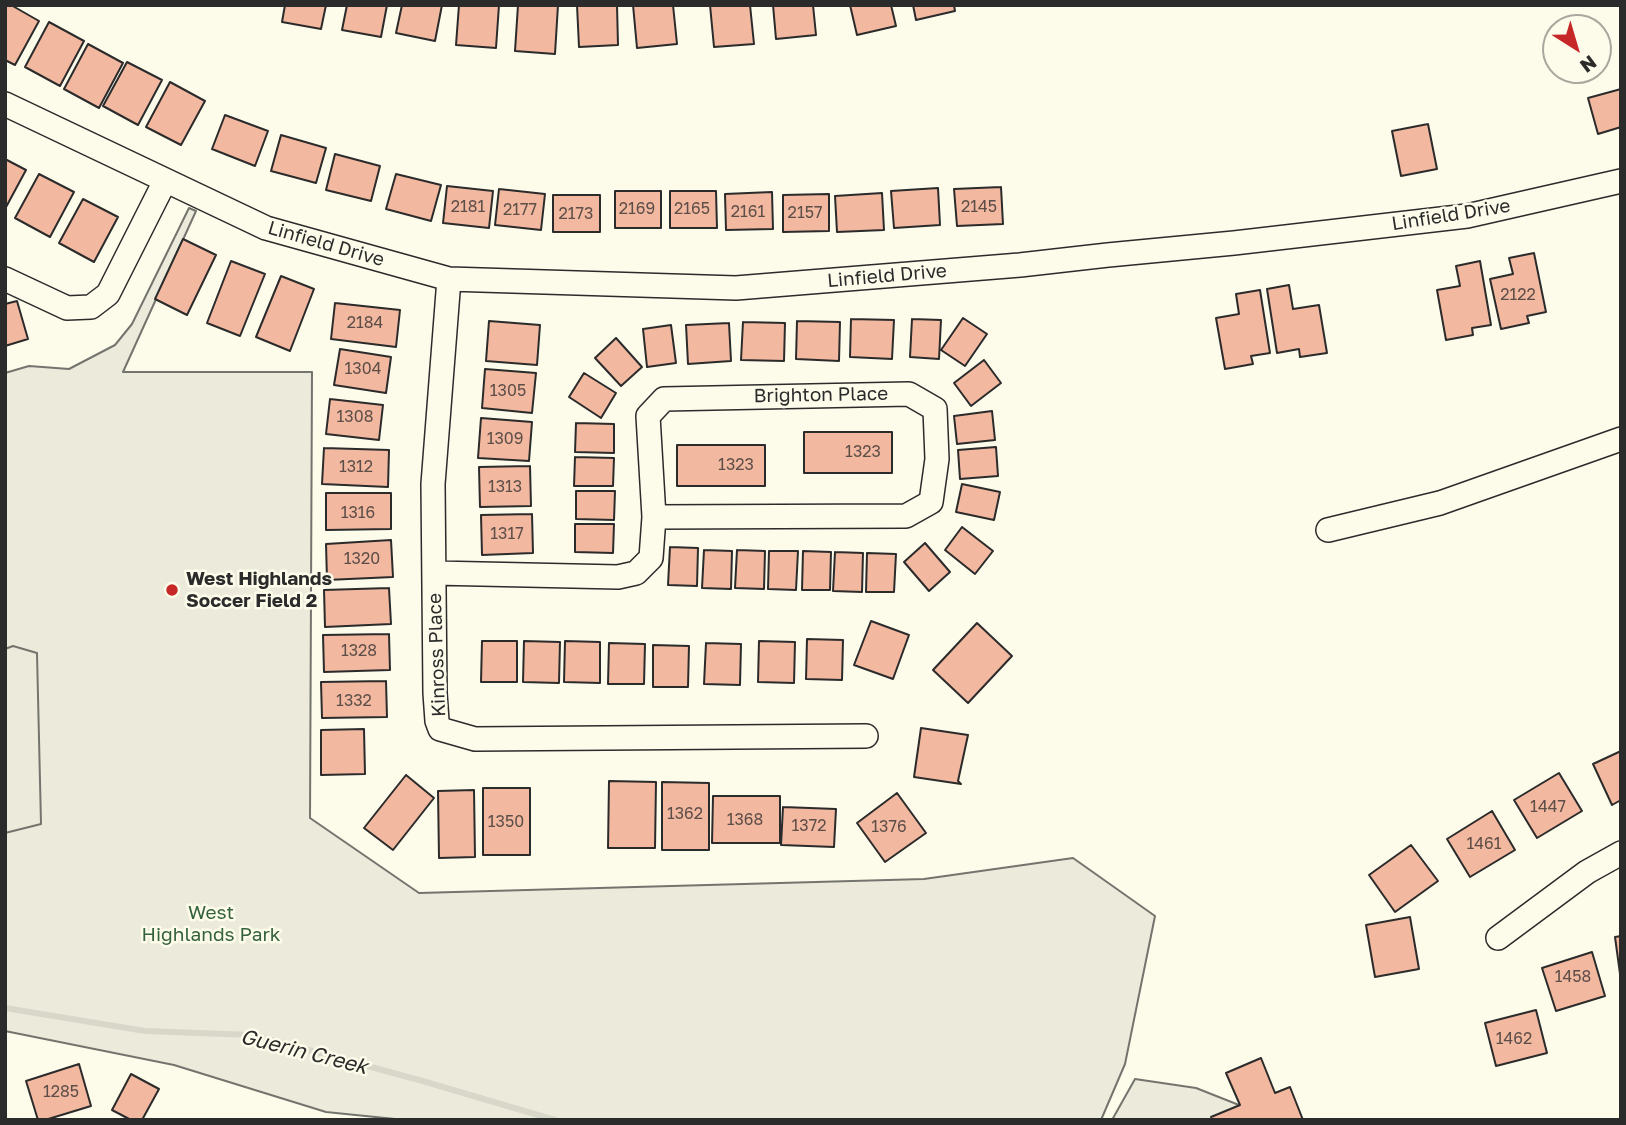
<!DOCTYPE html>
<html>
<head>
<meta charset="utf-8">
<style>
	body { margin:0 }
	#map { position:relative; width:1626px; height:1125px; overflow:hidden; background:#fdfbea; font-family:"Golos Text",sans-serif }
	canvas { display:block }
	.frame { position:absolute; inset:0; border:7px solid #2b2b2b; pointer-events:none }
	.north { position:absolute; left:1542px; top:14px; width:70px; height:70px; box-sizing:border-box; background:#fdfbea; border:2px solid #a9a89e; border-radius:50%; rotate:143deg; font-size:19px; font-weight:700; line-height:28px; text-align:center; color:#2b2b2b }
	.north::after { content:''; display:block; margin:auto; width:24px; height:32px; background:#c62828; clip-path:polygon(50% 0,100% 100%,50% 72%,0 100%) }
</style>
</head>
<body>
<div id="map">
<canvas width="1626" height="1125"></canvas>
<div class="frame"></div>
<div class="north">N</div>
</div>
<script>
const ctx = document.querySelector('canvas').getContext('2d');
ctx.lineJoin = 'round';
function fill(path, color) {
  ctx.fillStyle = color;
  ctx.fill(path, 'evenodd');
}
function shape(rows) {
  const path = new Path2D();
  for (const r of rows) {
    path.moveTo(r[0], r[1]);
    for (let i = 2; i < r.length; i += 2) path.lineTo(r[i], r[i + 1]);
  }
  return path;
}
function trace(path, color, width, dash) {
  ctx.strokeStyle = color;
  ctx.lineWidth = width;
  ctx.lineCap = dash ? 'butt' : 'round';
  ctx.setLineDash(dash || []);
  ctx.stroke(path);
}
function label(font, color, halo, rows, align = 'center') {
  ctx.font = font + ' "Golos Text",sans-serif';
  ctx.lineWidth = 5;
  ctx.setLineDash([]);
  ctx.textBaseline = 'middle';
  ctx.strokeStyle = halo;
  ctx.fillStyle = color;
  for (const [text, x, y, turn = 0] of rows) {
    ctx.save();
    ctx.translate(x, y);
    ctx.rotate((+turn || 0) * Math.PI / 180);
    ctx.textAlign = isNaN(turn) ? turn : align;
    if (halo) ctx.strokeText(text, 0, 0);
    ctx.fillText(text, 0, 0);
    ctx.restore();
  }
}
const green = shape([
	[189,208,196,211,123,372,312,372,310,818,419,893,924,879,1073,858,1155,916,1125,1064,1101,1120,405,1120,326,1112,174,1065,5,1031,5,373,29,366,69,369,115,345,132,324,189,208],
	[1135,1079,1196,1088,1239,1105,1267,1120,1112,1120,1135,1079]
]);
fill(green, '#ecebdb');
trace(green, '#74746e', 2);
const parking = shape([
	[13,646,37,653,41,824,5,833,5,649,13,646]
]);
fill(parking, '#eceadb');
trace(parking, '#74746e', 2);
trace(shape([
	[5,1008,145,1031,253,1035,419,1080,555,1120]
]), '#d8d7c9', 6);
const building = shape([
	[5,5,11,5,39,21,15,65,5,60,5,5],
	[285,5,326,5,321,29,282,22,285,5],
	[347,5,387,5,381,37,342,30,347,5],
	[402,5,442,5,435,41,396,33,402,5],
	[459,5,499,5,496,48,456,45,459,5],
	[518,5,558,5,555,54,515,51,518,5],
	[577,5,617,5,618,45,579,47,577,5],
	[633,5,673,5,677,44,637,48,633,5],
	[710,5,750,5,754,44,714,47,710,5],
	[773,5,813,5,816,35,776,39,773,5],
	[850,5,891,5,896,26,857,35,850,5],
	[913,5,954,5,955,11,916,20,913,5],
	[49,22,84,41,60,86,25,67,49,22],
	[88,44,123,63,99,108,64,89,88,44],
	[127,62,162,80,138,125,103,106,127,62],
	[170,82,205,101,181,145,146,127,170,82],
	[1621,89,1621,127,1598,134,1588,98,1621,89],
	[225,115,268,131,255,166,212,149,225,115],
	[1428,124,1437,169,1401,176,1392,131,1428,124],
	[281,135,326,148,316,183,271,171,281,135],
	[335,154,380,166,371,201,326,190,335,154],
	[5,159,26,170,5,209,5,159],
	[39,174,74,192,50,237,15,218,39,174],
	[396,174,441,185,431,221,386,209,396,174],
	[447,186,493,191,489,228,443,223,447,186],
	[1001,187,1003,224,957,226,954,189,1001,187],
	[938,188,940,225,894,228,891,191,938,188],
	[499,189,545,194,541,230,495,225,499,189],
	[615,191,661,191,661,228,615,228,615,191],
	[670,191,716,191,717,228,670,228,670,191],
	[772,192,773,229,726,230,725,194,772,192],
	[882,193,884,230,837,232,835,196,882,193],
	[829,194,829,231,783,232,783,195,829,194],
	[553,195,600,195,600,232,553,232,553,195],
	[83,199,118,217,94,262,59,243,83,199],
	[183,239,216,255,187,315,155,299,183,239],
	[1534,253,1546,312,1527,316,1529,323,1501,329,1490,279,1513,274,1509,258,1534,253],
	[231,261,265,274,240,336,207,323,231,261],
	[1480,261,1491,325,1472,328,1473,335,1446,340,1437,290,1460,286,1456,266,1480,261],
	[281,276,314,289,290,351,256,337,281,276],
	[1289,285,1293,309,1319,305,1327,353,1300,357,1299,349,1277,353,1267,289,1289,285],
	[1260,290,1270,353,1251,356,1253,364,1225,369,1216,318,1239,314,1236,294,1260,290],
	[17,301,28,339,5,346,5,304,17,301],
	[335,303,400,310,396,347,331,339,335,303],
	[963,318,987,334,965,366,941,350,963,318],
	[851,319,894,320,892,359,850,357,851,319],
	[912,319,941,320,939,359,910,357,912,319],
	[489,321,540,325,537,365,486,361,489,321],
	[797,321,840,322,839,361,796,359,797,321],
	[743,322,785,323,784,361,741,360,743,322],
	[729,323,731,361,688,364,686,325,729,323],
	[671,325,676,363,647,367,643,329,671,325],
	[616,338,642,367,621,386,595,358,616,338],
	[340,349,391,357,386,393,334,385,340,349],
	[984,360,1001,383,971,406,954,383,984,360],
	[485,369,536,373,532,413,482,408,485,369],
	[584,373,616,393,601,418,569,397,584,373],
	[330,399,383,405,379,440,326,434,330,399],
	[992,411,995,440,957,444,954,416,992,411],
	[481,418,532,422,529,461,478,458,481,418],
	[576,423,614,424,614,453,575,452,576,423],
	[804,432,892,432,892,473,804,473,804,432],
	[677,445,765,445,765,486,677,486,677,445],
	[996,447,998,476,960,479,958,450,996,447],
	[324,448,389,450,388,487,322,484,324,448],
	[575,457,614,458,613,486,574,486,575,457],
	[530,466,531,506,480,507,479,467,530,466],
	[962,484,1000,492,994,520,956,512,962,484],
	[576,491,615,491,614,520,576,519,576,491],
	[326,493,391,493,391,529,326,530,326,493],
	[532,514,533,553,482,555,481,515,532,514],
	[575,524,614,524,613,553,575,552,575,524],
	[962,527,993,551,975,574,945,550,962,527],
	[391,540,393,577,327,580,326,544,391,540],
	[925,543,950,572,929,591,904,562,925,543],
	[670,547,698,548,697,586,668,585,670,547],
	[704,550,732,551,731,589,702,588,704,550],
	[737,550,765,551,764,589,735,588,737,550],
	[769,551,798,551,796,590,768,589,769,551],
	[803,551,831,552,830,590,802,590,803,551],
	[835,552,863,553,862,592,833,591,835,552],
	[867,553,896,554,894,592,866,592,867,553],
	[389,588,391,624,325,627,324,590,389,588],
	[871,621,909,635,893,679,854,665,871,621],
	[977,623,1012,656,968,703,933,670,977,623],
	[389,634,390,670,324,672,323,635,389,634],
	[807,639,843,640,842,680,806,679,807,639],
	[482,641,517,641,517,682,481,682,482,641],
	[524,641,560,642,559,683,523,682,524,641],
	[565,641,600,642,600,683,564,682,565,641],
	[759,641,795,642,794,683,758,682,759,641],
	[609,643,645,644,644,684,608,684,609,643],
	[706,643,741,644,740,685,704,684,706,643],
	[653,645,689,646,688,687,653,687,653,645],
	[386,681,387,717,322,718,321,682,386,681],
	[921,728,968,735,958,781,961,784,914,777,921,728],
	[364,729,365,774,321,775,321,730,364,729],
	[1621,751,1621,800,1612,805,1593,764,1621,751],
	[1559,773,1582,811,1537,838,1514,800,1559,773],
	[406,775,434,798,393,850,364,828,406,775],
	[609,781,656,782,655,848,608,848,609,781],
	[662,782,709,783,709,850,662,850,662,782],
	[483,788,530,788,530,855,483,855,483,788],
	[474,790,475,857,439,858,438,791,474,790],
	[897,793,926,833,885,862,857,823,897,793],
	[713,796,780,796,780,843,712,843,713,796],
	[783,807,836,809,834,847,781,845,783,807],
	[1492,811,1515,850,1470,877,1447,839,1492,811],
	[1411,845,1438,881,1395,912,1369,875,1411,845],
	[1410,917,1419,969,1375,977,1366,925,1410,917],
	[1621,936,1621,981,1615,937,1621,936],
	[1592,952,1605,996,1556,1011,1542,968,1592,952],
	[1536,1010,1547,1053,1496,1066,1485,1023,1536,1010],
	[1261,1058,1275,1093,1290,1087,1303,1120,1213,1120,1211,1117,1240,1105,1226,1073,1261,1058],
	[79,1064,91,1106,45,1120,38,1120,26,1081,79,1064],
	[131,1074,159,1089,142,1120,131,1120,112,1110,131,1074]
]);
fill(building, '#f2b8a0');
trace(building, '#2b2b2b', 2);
const minor = shape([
	[5,104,266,228,449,279,736,288,1020,265,1108,255,1234,243,1467,216,1621,181],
	[5,279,67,308,91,307,108,294,165,181],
	[449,279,433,484,435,693,437,721,440,729,475,739,866,736],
	[1328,530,1440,503,1621,439],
	[435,573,618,577,636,573,651,558,654,517,906,516,931,502,937,459,935,409,909,394,664,399,648,416,654,517],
	[1498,938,1587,872,1621,853]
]);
trace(minor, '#2b2b2b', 26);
trace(minor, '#fdfbea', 23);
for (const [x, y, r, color] of [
	[172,590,7,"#c62828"]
]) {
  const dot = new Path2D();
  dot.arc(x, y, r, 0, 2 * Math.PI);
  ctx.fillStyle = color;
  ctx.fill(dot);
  trace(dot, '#fdfbea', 2.5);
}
label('16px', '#5d4e48', null, [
	["2181",468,207],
	["2145",979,207],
	["2169",637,209],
	["2165",692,209],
	["2177",520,210],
	["2161",748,212],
	["2157",805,213],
	["2173",576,214],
	["2122",1518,295],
	["2184",365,323],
	["1304",363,369],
	["1305",508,391],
	["1308",355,417],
	["1309",505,439],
	["1323",863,452],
	["1323",736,465],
	["1312",356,467],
	["1313",505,487],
	["1316",358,513],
	["1317",507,534],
	["1320",362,559],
	["1328",359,651],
	["1332",354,701],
	["1447",1548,807],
	["1362",685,814],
	["1368",745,820],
	["1350",506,822],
	["1372",809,826],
	["1376",889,827],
	["1461",1484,844],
	["1458",1573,977],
	["1462",1514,1039],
	["1285",61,1092]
]);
label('19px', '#2b2b2b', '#fdfbea', [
	["Linfield Drive",1451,215,-9],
	["Linfield Drive",326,244,16],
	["Linfield Drive",887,276,-5],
	["Brighton Place",821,395,-1],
	["Kinross Place",437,655,-92]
]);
label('bold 19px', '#2b2b2b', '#fdfbea', [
	["West Highlands",186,579],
	["Soccer Field 2",186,601]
], 'left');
label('19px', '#34623c', '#fdfbea', [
	["West",211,913],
	["Highlands Park",211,935]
]);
label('italic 21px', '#2b2b2b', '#fdfbea', [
	["Guerin Creek",304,1052,14]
]);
</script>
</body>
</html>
